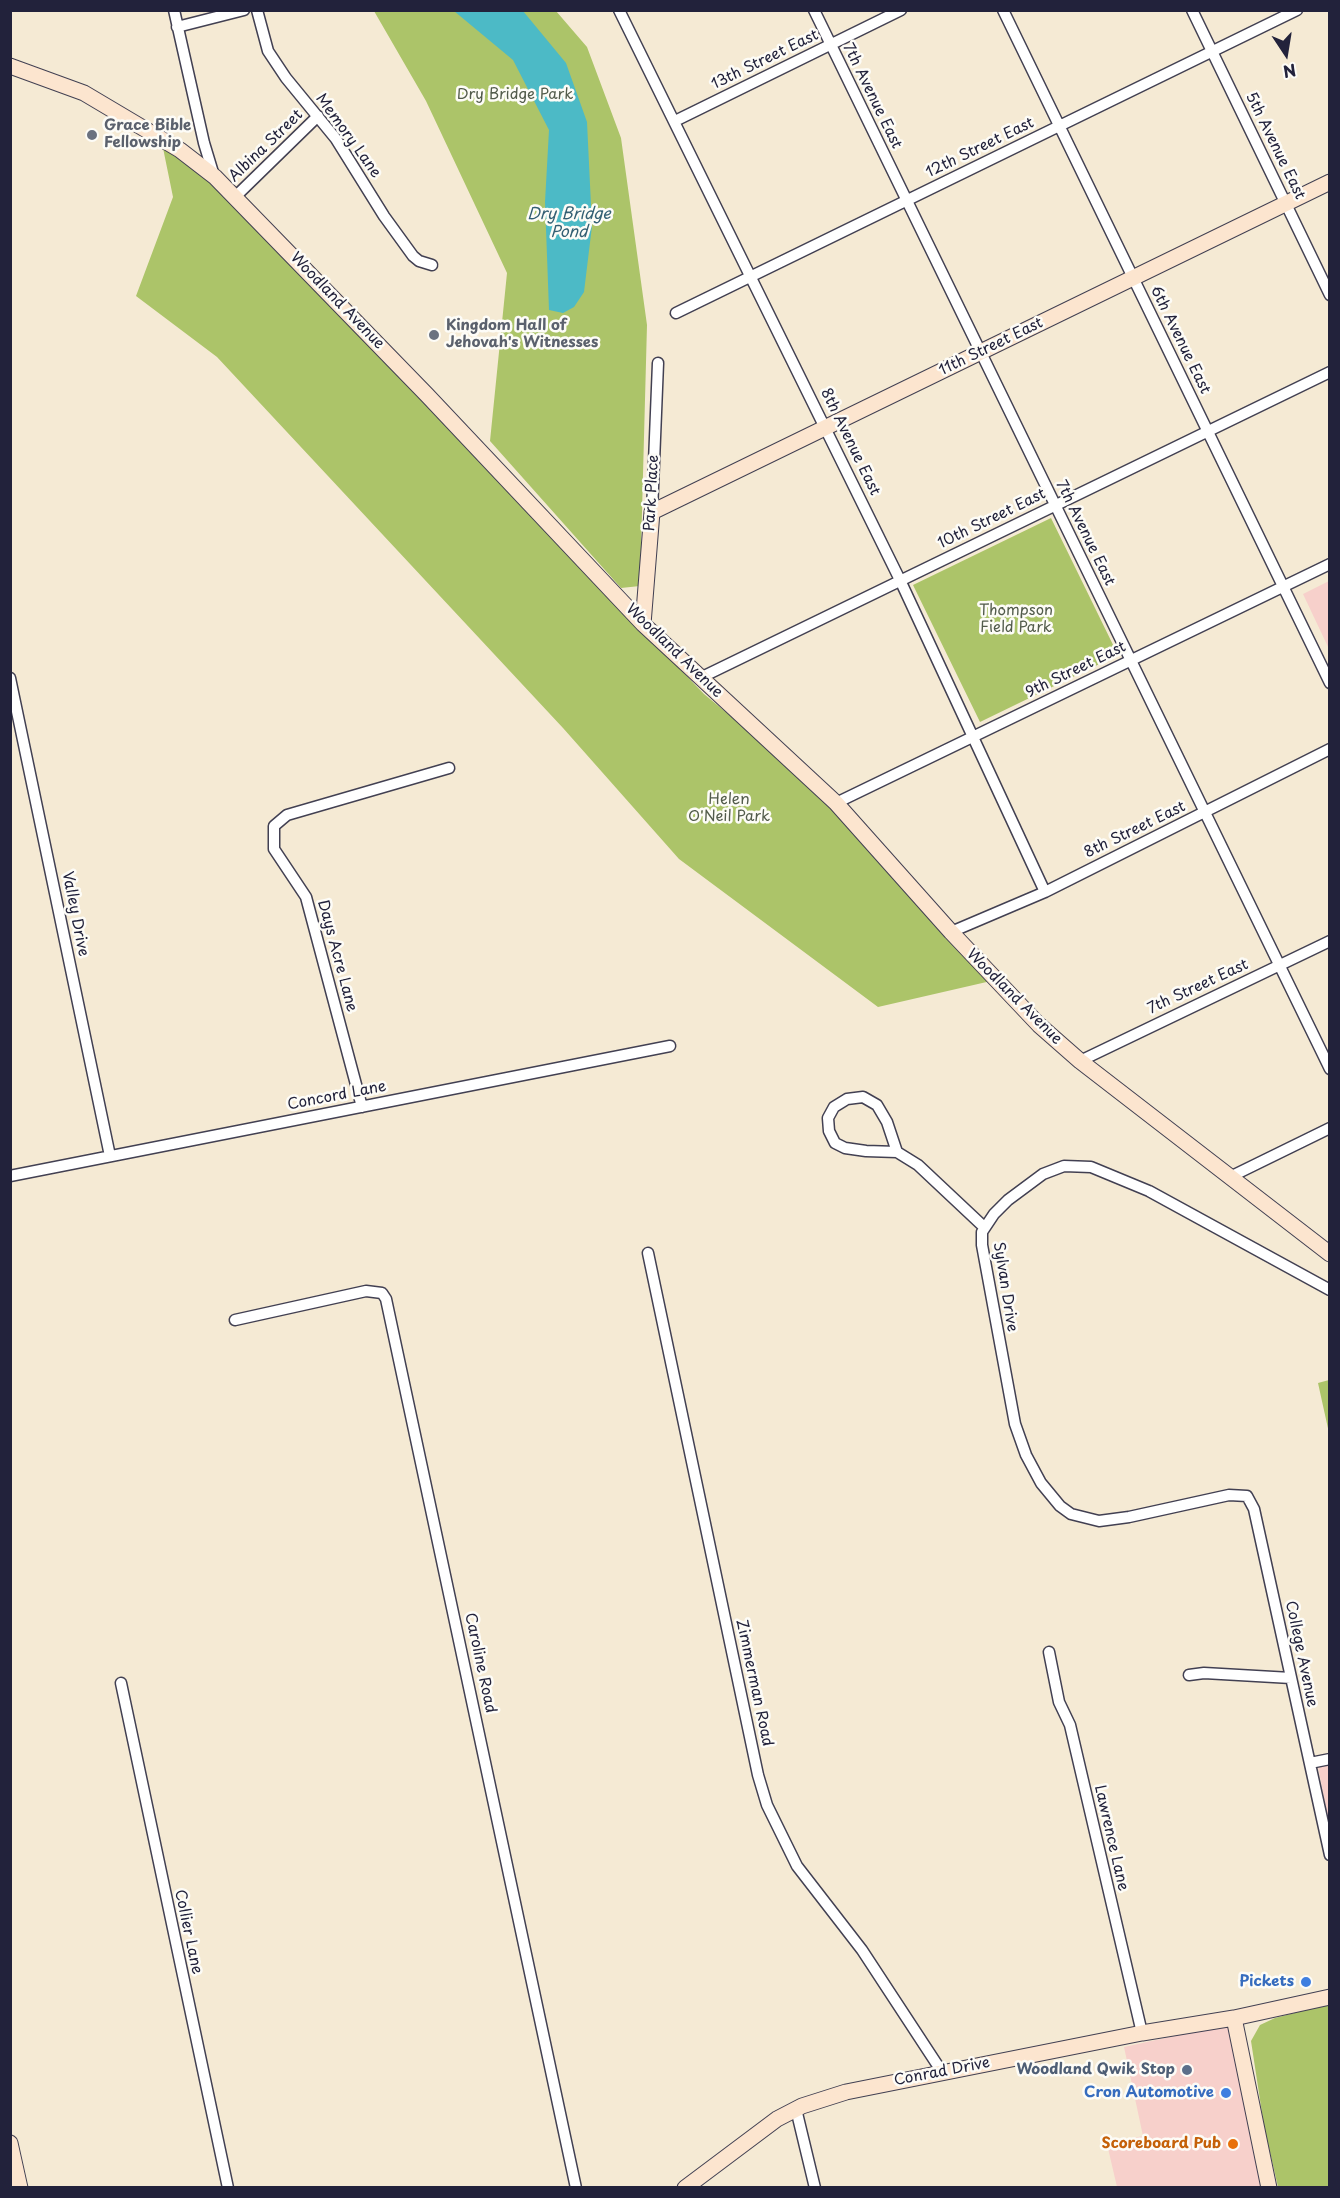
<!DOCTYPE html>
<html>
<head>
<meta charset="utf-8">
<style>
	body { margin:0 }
	#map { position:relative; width:1340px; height:2198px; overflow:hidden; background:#f5ead4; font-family:"Playpen Sans",sans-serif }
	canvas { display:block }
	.frame { position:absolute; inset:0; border:12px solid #22223b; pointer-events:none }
	.north { position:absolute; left:1256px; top:24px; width:60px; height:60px; -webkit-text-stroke:4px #fdfcf7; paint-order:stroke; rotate:168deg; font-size:16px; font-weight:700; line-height:24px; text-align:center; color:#22223b }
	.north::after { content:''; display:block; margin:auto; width:21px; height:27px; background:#22223b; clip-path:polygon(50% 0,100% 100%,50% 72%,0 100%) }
</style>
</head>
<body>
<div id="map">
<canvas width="1340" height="2198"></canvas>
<div class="frame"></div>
<div class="north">N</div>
</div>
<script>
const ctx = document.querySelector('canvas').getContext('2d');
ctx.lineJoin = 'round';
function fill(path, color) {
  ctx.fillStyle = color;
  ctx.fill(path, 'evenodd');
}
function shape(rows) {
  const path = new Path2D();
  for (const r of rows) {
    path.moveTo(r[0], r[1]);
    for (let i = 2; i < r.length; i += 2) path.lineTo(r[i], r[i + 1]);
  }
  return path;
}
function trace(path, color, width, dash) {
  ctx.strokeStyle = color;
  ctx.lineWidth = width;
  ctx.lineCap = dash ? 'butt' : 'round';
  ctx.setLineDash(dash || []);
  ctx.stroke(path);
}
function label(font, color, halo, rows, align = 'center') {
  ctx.font = font + ' "Playpen Sans",sans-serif';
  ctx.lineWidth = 5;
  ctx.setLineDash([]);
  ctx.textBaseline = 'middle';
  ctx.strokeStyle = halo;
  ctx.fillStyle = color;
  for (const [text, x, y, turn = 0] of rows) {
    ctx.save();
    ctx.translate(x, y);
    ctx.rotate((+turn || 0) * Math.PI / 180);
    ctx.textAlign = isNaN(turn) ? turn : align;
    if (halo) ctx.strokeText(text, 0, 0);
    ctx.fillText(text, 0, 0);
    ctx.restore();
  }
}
fill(shape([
	[1329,581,1329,649,1303,594],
	[1329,1753,1329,1824,1316,1756],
	[1229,2024,1265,2187,1117,2187,1107,2144,1143,2136,1124,2047]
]), '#f7d0cb');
fill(shape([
	[374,11,556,11,587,47,621,138,647,325,640,586,621,588,490,441,507,273,426,101],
	[163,148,191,166,218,189,704,694,751,733,827,804,991,981,878,1007,679,859,563,728,217,357,136,296,173,197],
	[1051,518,1118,655,980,722,913,585],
	[1329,1380,1330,1380,1329,1433,1318,1383],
	[1329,2004,1329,2187,1278,2187,1264,2126,1251,2041,1260,2025,1275,2018]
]), '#acc469');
fill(shape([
	[454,11,523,11,566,63,587,122,592,226,584,292,574,307,563,313,549,310,545,202,549,130,513,60]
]), '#4cbac6');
const street = shape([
	[174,10,204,143,214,176],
	[257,10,268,51,286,78,336,139,384,216,413,256,419,261,432,265],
	[619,10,900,580,1045,892],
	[814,10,1330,1069],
	[1003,10,1330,683],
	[1192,10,1330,295],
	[177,27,244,10],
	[675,121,901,10],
	[235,197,318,116],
	[676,313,1297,10],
	[652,512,658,363],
	[10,678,110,1156],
	[700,678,1330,372],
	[836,803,1330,564],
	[951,932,1045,892,1330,749],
	[1080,1061,1330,941],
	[362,1107,306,897,274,849,274,826,287,815,449,768],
	[897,1152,866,1151,845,1148,835,1143,829,1131,828,1118,834,1107,847,1099,863,1097,877,1105,887,1122,897,1152,918,1165,984,1227],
	[10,1176,670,1046],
	[1232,1176,1330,1128],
	[648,1253,758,1775,767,1805,797,1866,862,1950,942,2072],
	[1330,1290,1149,1191,1091,1167,1064,1166,1043,1174,1008,1200,994,1214,982,1232,982,1245,1015,1424,1026,1455,1041,1483,1060,1506,1071,1514,1099,1521,1129,1517,1229,1495,1247,1496,1254,1509,1265,1559,1330,1855],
	[235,1320,366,1291,382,1293,386,1299,576,2188],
	[1049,1652,1059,1702,1070,1725,1142,2033],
	[1189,1675,1204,1673,1291,1678],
	[121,1683,228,2188],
	[1310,1763,1330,1759],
	[796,2109,815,2188]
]);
const secondary = shape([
	[10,66,84,93,180,150,215,177,427,395,643,624,836,803,951,932,1039,1025,1080,1061,1330,1254],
	[643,624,652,512,1330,182],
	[1234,2018,1269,2188],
	[10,2143,20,2188],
	[685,2188,777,2119,802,2106,846,2092,1142,2033,1234,2018,1330,1997]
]);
trace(street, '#424052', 13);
trace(secondary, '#424052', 17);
trace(street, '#fff', 10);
trace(secondary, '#fce5cf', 15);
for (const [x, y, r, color] of [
	[92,135,6,"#6b7280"],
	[434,335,6,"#6b7280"],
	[1306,1982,6,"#3f7fe0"],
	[1187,2070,6,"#5c6f8a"],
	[1226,2093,6,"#3f7fe0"],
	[1233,2144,6,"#e8710a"]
]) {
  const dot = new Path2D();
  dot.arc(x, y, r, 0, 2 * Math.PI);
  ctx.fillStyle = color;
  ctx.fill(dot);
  trace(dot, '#fdfcf7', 2);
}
label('15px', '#22223b', '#fdfcf7', [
	["13th Street East",765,60,-26],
	["7th Avenue East",872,96,64],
	["Memory Lane",348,136,54],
	["Albina Street",266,146,-44],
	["5th Avenue East",1275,146,64],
	["12th Street East",980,148,-26],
	["Woodland Avenue",337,301,46],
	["6th Avenue East",1180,340,64],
	["11th Street East",991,347,-26],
	["8th Avenue East",850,442,64],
	["Park Place",652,493,-87],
	["10th Street East",992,519,-26],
	["7th Avenue East",1085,533,64],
	["Woodland Avenue",674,651,44],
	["9th Street East",1076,670,-26],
	["8th Street East",1135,830,-26],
	["Valley Drive",75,914,79],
	["Days Acre Lane",337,956,75],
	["7th Street East",1198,987,-25],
	["Woodland Avenue",1014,997,45],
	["Concord Lane",337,1096,-11],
	["Sylvan Drive",1005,1287,81],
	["College Avenue",1301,1654,78],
	["Caroline Road",480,1663,78],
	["Zimmerman Road",754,1683,78],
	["Lawrence Lane",1111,1838,77],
	["Collier Lane",188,1932,78],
	["Conrad Drive",942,2072,-11]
]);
label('15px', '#525b4b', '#fdfcf7', [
	["Dry Bridge Park",515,95],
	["Thompson",1016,611],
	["Field Park",1016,628],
	["Helen",729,800],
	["O'Neil Park",729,817]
]);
label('bold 15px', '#5b616d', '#fdfcf7', [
	["Grace Bible",104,126],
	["Fellowship",104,143],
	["Kingdom Hall of",446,326],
	["Jehovah's Witnesses",446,343]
], 'left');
label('bold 15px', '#366cbe', '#fdfcf7', [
	["Pickets",1294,1982],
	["Cron Automotive",1214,2093]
], 'right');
label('bold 15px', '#4e5e75', '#fdfcf7', [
	["Woodland Qwik Stop",1175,2070]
], 'right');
label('bold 15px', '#c56008', '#fdfcf7', [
	["Scoreboard Pub",1221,2144]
], 'right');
label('italic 16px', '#335f73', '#fdfcf7', [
	["Dry Bridge",569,215],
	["Pond",569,233]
]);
</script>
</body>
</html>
